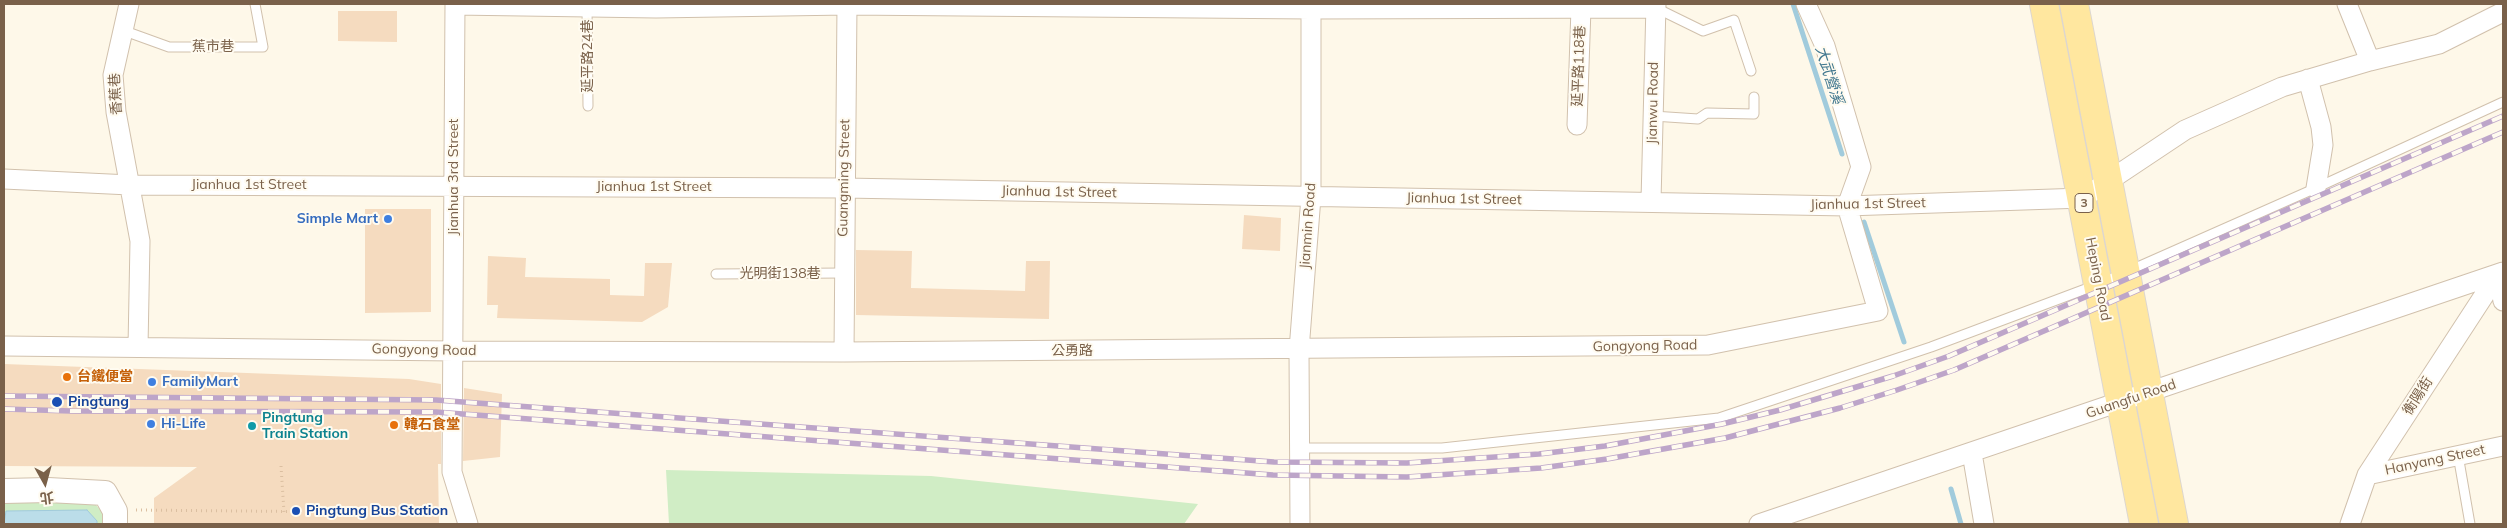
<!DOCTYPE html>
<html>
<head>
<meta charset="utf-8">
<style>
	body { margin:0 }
	#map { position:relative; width:2507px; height:528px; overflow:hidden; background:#fef8e9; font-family:Mulish,"Noto Sans TC",sans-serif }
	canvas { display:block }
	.frame { position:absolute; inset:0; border:5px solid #7a614a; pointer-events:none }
	.north { position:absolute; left:20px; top:458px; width:50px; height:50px; -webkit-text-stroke:4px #fffbf0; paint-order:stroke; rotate:173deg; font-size:14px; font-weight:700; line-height:20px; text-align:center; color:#7a614a }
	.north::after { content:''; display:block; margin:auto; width:18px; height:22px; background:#7a614a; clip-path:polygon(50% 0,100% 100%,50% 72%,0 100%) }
</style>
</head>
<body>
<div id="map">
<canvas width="2507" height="528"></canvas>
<div class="frame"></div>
<div class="north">北</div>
</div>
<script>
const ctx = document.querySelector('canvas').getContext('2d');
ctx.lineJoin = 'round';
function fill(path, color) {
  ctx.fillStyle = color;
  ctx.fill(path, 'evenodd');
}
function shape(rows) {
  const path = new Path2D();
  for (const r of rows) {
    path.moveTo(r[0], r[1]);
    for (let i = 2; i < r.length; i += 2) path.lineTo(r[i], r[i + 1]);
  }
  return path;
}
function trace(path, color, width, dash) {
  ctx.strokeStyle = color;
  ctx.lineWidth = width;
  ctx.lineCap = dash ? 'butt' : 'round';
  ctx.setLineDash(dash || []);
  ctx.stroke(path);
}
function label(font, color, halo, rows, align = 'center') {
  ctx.font = font + ' Mulish,"Noto Sans TC",sans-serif';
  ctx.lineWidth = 4;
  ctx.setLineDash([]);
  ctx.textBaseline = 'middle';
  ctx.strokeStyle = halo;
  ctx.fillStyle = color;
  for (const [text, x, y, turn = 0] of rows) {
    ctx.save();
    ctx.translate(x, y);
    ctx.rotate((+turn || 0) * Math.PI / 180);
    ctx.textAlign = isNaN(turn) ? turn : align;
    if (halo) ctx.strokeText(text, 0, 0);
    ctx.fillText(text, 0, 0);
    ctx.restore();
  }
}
fill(shape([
	[666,470,931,476,1198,504,1184,524,669,524],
	[4,499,91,499,106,517,106,524,4,524]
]), '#d0edc5');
const water = shape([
	[87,510,97,521,97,524,4,524,6,511,87,510]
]);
fill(water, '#bbdde9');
trace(water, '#a1cbdc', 1);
trace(shape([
	[1793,4,1842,154],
	[1864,222,1904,342],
	[1951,489,1961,524]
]), '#a1cbdc', 5);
fill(shape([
	[338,11,397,11,397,42,338,41],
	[365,209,431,209,431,312,365,313],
	[1244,215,1281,218,1280,251,1242,249],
	[856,250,912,251,911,288,1025,291,1026,261,1050,261,1049,319,856,315],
	[488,256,526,258,525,277,610,279,610,295,644,296,645,263,672,263,668,307,642,322,497,318,498,305,487,305],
	[4,364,409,379,441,384,441,464,438,464,439,524,154,524,154,498,197,467,4,466],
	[464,388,502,394,500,457,463,461]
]), '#f5dbbf');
const service = shape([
	[587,7,588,106],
	[1656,8,1703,31,1734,20,1751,71],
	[122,30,169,47,263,47,255,4],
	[1653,116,1698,119,1707,113,1754,114,1754,97],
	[716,274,843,273],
	[1299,448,1442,448,1719,418,1931,347,2099,284,2316,188,2503,102],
	[2458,455,2470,524]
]);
const minor = shape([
	[129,4,113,75,116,112,140,241,138,347],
	[455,4,452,472,468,524],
	[2347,4,2370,61],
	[455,5,656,8,847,5,1311,9,1656,8],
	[2308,79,2321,127,2323,145,2316,188],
	[1577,125,1581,8],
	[4,179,130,185,844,188,1847,206,2083,198,2185,130,2282,87,2370,61,2439,44,2503,12],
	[1651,201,1656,4],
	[2498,274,2503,301],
	[4,346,454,351,844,352,1708,345,1878,311,1847,206,1861,167,1825,46,1806,4],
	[844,352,847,4],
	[1972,453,1984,524],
	[2367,475,2503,446],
	[1300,524,1299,350,1311,197,1311,4],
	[1759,524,2503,272],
	[2350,524,2367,475,2498,274]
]);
const tertiary = shape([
	[4,491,48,490,105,493,115,511,115,524]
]);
const primary = shape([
	[2044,4,2144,524],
	[2074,4,2174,524]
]);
trace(service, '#d1c1ad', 11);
trace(minor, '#d1c1ad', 21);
trace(tertiary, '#d1c1ad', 26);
trace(primary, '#dcd6d0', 30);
trace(shape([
	[281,466,284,512],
	[136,510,446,513]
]), '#dbbfa1', 3, [1, 4]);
trace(service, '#fff', 9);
trace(minor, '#fff', 19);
trace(tertiary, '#fff', 24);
trace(primary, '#ffe79f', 28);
const rail = shape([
	[4,396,436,400,1274,462,1407,463,1539,454,1605,446,1722,424,1780,410,1893,376,1949,356,2503,116],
	[4,409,71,411,436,412,1273,475,1407,477,1541,468,1607,459,1725,438,1840,408,1897,390,1954,370,2503,132]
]);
trace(rail, '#bda5c9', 5.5);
trace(rail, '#fffbf0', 4, [11]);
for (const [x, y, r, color] of [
	[388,219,5,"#3f7fe0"],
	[67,377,5,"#e8710a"],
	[152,382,5,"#3f7fe0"],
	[57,402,6,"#1a4fb4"],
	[151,424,5,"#3f7fe0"],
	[394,425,5,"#e8710a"],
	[252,426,5,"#0f9aa8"],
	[296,511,5,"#1a4fb4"]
]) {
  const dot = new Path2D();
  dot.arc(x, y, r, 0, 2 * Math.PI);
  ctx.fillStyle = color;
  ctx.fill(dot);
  trace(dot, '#fffbf0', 2);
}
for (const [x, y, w] of [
	[2084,203,18]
]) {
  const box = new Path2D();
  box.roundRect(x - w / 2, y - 9.5, w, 19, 4);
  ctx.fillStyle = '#fffbf0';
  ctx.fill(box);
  trace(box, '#7a614a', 1);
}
label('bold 12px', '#7a614a', null, [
	["3",2084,203]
]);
label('14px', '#7a614a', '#fffbf0', [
	["蕉市巷",213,47],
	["延平路24巷",588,56,-90],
	["延平路118巷",1579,66,-88],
	["香蕉巷",116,94,-93],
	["Jianwu Road",1653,103,-89],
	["Jianhua 3rd Street",454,177,-90],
	["Guangming Street",844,178,-89],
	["Jianhua 1st Street",249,185],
	["Jianhua 1st Street",654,187],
	["Jianhua 1st Street",1059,192,1],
	["Jianhua 1st Street",1464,199,1],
	["Jianhua 1st Street",1868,204,-1],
	["Jianmin Road",1308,226,-86],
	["光明街138巷",780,274],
	["Heping Road",2098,279,79],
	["Gongyong Road",1645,346,-1],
	["Gongyong Road",424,350,1],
	["公勇路",1072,351],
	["衡陽街",2418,396,-57],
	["Guangfu Road",2131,399,-19],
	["Hanyang Street",2435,460,-12]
]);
label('bold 14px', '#366cbe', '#fffbf0', [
	["Simple Mart",378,219,"right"],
	["FamilyMart",162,382],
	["Hi-Life",161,424]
], 'left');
label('bold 14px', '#c56008', '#fffbf0', [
	["台鐵便當",77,377],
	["韓石食堂",404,425]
], 'left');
label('bold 14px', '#164399', '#fffbf0', [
	["Pingtung",68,402],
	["Pingtung Bus Station",306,511]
], 'left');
label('bold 14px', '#0d838f', '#fffbf0', [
	["Pingtung",262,418],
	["Train Station",262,434]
], 'left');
label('italic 15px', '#42788f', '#fffbf0', [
	["大武營溪",1829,75,72]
]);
</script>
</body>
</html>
